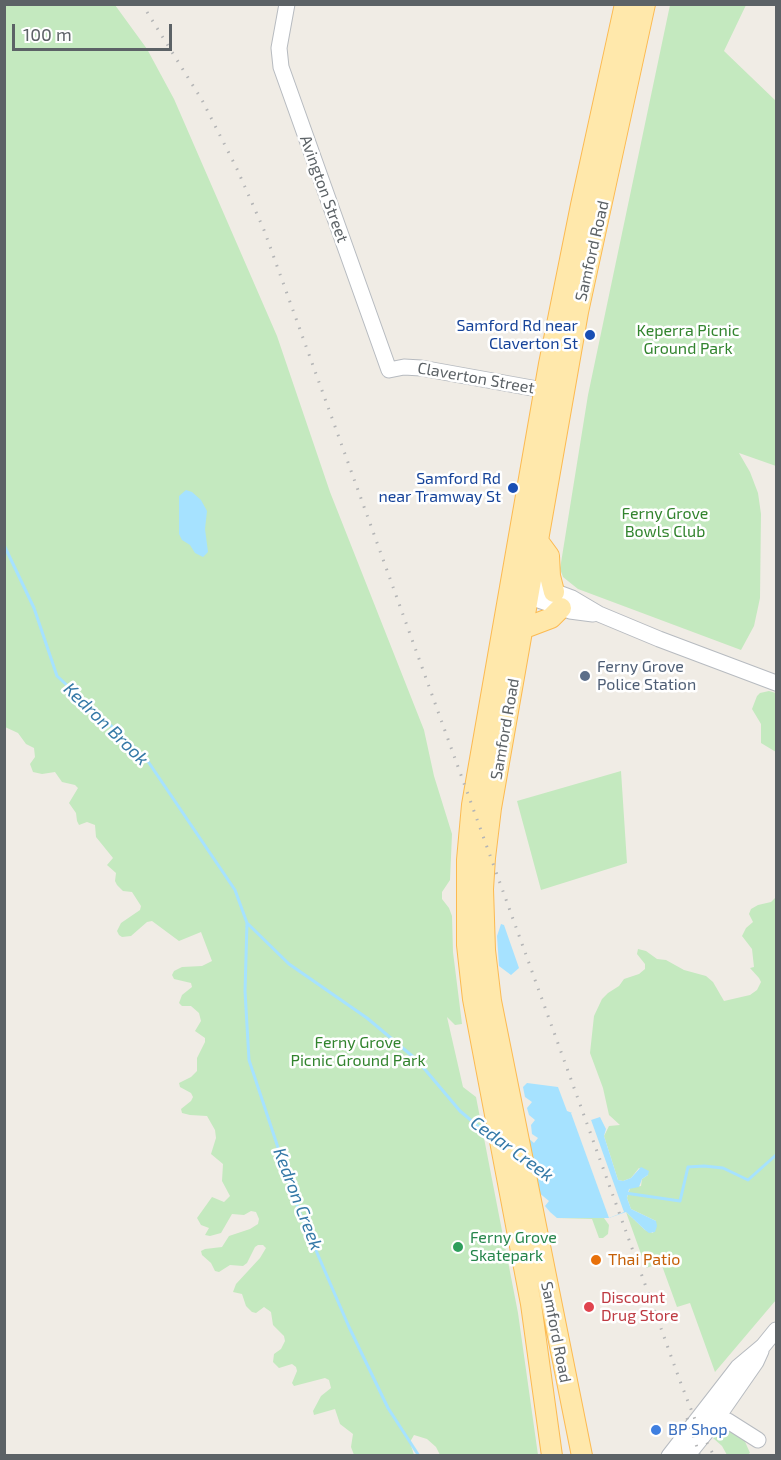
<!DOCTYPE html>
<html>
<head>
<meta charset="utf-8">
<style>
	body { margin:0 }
	#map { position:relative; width:781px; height:1460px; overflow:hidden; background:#f0ece5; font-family:"Exo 2",sans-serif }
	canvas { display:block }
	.frame { position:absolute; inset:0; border:6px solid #5c6266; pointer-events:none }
	.scale { position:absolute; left:12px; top:24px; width:160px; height:27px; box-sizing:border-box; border:3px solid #5c6266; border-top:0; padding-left:8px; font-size:18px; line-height:21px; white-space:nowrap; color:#5c6266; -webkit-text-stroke:4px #fff; paint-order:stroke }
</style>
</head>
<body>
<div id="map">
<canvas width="781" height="1460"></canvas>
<div class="frame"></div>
<div class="scale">100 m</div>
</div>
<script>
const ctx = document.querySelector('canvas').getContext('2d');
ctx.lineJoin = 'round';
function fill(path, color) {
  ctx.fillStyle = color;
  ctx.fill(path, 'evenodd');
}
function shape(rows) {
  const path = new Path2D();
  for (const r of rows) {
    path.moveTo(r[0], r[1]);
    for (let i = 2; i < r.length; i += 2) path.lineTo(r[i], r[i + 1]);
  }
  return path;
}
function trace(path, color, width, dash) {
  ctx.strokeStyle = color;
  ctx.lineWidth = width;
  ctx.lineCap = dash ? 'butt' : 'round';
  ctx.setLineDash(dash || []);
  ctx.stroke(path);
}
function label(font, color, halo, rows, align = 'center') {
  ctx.font = font + ' "Exo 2",sans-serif';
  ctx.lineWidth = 5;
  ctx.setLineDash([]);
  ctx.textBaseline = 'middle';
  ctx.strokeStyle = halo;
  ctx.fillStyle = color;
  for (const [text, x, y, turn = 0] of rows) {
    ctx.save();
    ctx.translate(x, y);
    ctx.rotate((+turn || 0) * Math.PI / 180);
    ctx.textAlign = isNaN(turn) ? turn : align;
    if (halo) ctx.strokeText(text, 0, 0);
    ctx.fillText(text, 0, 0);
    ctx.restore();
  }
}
fill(shape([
	[4,5,115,5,147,49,174,99,277,336,330,492,424,730,434,776,452,834,450,880,442,892,442,899,449,908,452,916,453,952,462,1024,455,1025,447,1017,463,1087,476,1097,518,1313,538,1455,440,1455,436,1447,427,1439,414,1435,410,1442,414,1455,354,1455,351,1447,353,1434,340,1424,335,1409,314,1415,313,1411,321,1396,331,1388,329,1380,325,1378,294,1386,292,1383,297,1371,296,1367,292,1364,279,1368,273,1362,274,1354,281,1349,285,1341,284,1336,273,1325,271,1312,264,1307,256,1313,252,1312,246,1306,242,1294,233,1292,236,1284,260,1258,266,1248,263,1245,258,1245,255,1247,247,1263,243,1266,230,1265,219,1272,215,1271,211,1263,202,1255,201,1251,205,1249,222,1247,229,1236,250,1229,258,1224,259,1219,256,1212,251,1211,244,1215,232,1214,221,1233,210,1236,205,1235,209,1228,201,1225,197,1218,212,1197,224,1202,230,1196,222,1181,223,1164,211,1154,216,1138,215,1130,207,1116,190,1115,182,1113,181,1109,191,1101,193,1097,191,1093,180,1087,179,1083,191,1077,197,1071,197,1058,205,1042,205,1038,195,1031,201,1021,199,1013,191,1006,182,1006,179,1003,182,995,192,987,191,983,174,979,172,975,174,971,182,967,202,966,212,961,201,932,179,941,152,921,147,922,131,936,122,937,119,935,117,931,121,923,140,910,141,906,132,892,123,891,117,885,115,881,116,873,107,865,113,858,96,837,95,825,87,822,79,825,77,821,76,813,69,803,78,788,75,785,62,782,55,772,42,774,33,772,30,764,35,757,34,748,26,744,18,733,5,727],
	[670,5,746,5,724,51,776,101,776,466,739,453,750,472,758,493,761,514,760,598,754,626,741,650,578,589,563,577,560,569,588,395],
	[769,691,776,693,776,752,761,743,761,724,752,709,757,696,760,693],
	[621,771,627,863,541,890,517,801],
	[776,897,776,1300,715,1372,690,1303,677,1307,661,1263,646,1268,626,1212,645,1230,653,1233,656,1221,631,1209,627,1198,630,1188,641,1186,642,1179,648,1175,639,1168,631,1178,623,1181,618,1180,604,1136,609,1126,620,1125,609,1115,603,1088,590,1053,594,1016,602,999,608,993,619,986,624,979,639,974,645,969,645,964,637,954,638,949,646,951,657,959,666,960,684,970,706,976,713,982,724,1001,750,995,757,990,761,982,759,978,750,968,754,967,752,949,742,936,746,928,753,922,749,914,751,909,758,905,771,902],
	[553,1205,604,1218,609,1225,608,1234,603,1238,599,1238,592,1219,557,1218],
	[727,1427,743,1437,750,1453,747,1455,727,1455,722,1446,713,1438,721,1430]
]), '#c4e9bf');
fill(shape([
	[186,490,192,492,201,500,207,511,205,529,208,552,203,557,195,553,190,545,182,540,179,534,179,496],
	[501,924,504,925,519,968,511,975,499,966,497,936],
	[527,1083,558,1087,567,1111,591,1120,600,1117,606,1129,604,1136,618,1180,623,1181,631,1178,641,1167,649,1171,648,1175,642,1179,639,1187,629,1189,627,1198,631,1209,656,1221,657,1226,655,1232,649,1233,645,1230,626,1212,609,1218,557,1218,550,1212,545,1206,549,1201,538,1192,527,1137,534,1143,538,1138,532,1134,531,1125,535,1120,529,1115,527,1108,532,1102,525,1097,523,1087]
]), '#a6e2ff');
fill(shape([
	[575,1112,590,1117,624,1212,609,1218,571,1113]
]), '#f0ece5');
trace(shape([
	[4,545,34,608,57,676,145,757,235,890,247,923,245,991,249,1060,299,1211,349,1327,388,1408,419,1456],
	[247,923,289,964,367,1018,417,1060,460,1111,492,1138],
	[625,1193,680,1201,688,1167,704,1166,723,1168,748,1180,776,1155]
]), '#a6e2ff', 3);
const tertiary = shape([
	[287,4,279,48,281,67,389,370,404,367,421,368,554,392],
	[521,579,572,598,599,614,659,639,776,683],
	[518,593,570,611,593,614],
	[715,1421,728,1421,758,1440],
	[669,1456,738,1367,763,1346,776,1330],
	[687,1456,715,1421,756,1362,761,1351]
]);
const primary = shape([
	[538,541,549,556,550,576,554,592],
	[522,629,551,618,561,608],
	[552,1456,531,1304,473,999,467,945,467,860,472,805,549,364,581,205,625,4],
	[582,1456,491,1001,485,950,483,889,485,858,491,808,578,312,645,4]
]);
trace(tertiary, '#b7bbc0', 17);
trace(primary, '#fcba51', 22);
trace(tertiary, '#fff', 15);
trace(primary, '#ffe8ab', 20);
trace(shape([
	[142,4,202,100,237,169,264,230,680,1381,696,1422,714,1456],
	[687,1418,700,1456]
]), '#b4b5b6', 3, [1.5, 8]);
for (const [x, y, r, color] of [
	[590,335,6,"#1a4fb4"],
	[513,488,6,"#1a4fb4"],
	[585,676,6,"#5c6f8a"],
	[458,1247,6,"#2e9e5b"],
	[596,1260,6,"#e8710a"],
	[589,1307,6,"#e0444e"],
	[656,1430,6,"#3f7fe0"]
]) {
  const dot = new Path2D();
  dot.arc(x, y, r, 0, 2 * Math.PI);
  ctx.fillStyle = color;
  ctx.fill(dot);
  trace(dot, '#fff', 2);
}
label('16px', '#5c6266', '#fff', [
	["Avington Street",324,189,70],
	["Samford Road",592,251,-77],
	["Claverton Street",476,378,10],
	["Samford Road",505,729,-80],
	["Samford Road",556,1332,79]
]);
label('16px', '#164399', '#fff', [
	["Samford Rd near",578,326],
	["Claverton St",578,344],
	["Samford Rd",501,479],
	["near Tramway St",501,497]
], 'right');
label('16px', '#32842e', '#fff', [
	["Keperra Picnic",688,331],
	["Ground Park",688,349],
	["Ferny Grove",665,514],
	["Bowls Club",665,532],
	["Ferny Grove",358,1043],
	["Picnic Ground Park",358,1061]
]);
label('16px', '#4e5e75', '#fff', [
	["Ferny Grove",597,667],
	["Police Station",597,685]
], 'left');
label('16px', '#27864d', '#fff', [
	["Ferny Grove",470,1238],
	["Skatepark",470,1256]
], 'left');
label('16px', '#c56008', '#fff', [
	["Thai Patio",608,1260]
], 'left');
label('16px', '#be3a42', '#fff', [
	["Discount",601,1298],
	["Drug Store",601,1316]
], 'left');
label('16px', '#366cbe', '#fff', [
	["BP Shop",668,1430]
], 'left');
label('italic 18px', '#3579a7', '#fff', [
	["Kedron Brook",106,724,44],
	["Cedar Creek",512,1149,36],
	["Kedron Creek",298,1199,69]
]);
</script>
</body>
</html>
